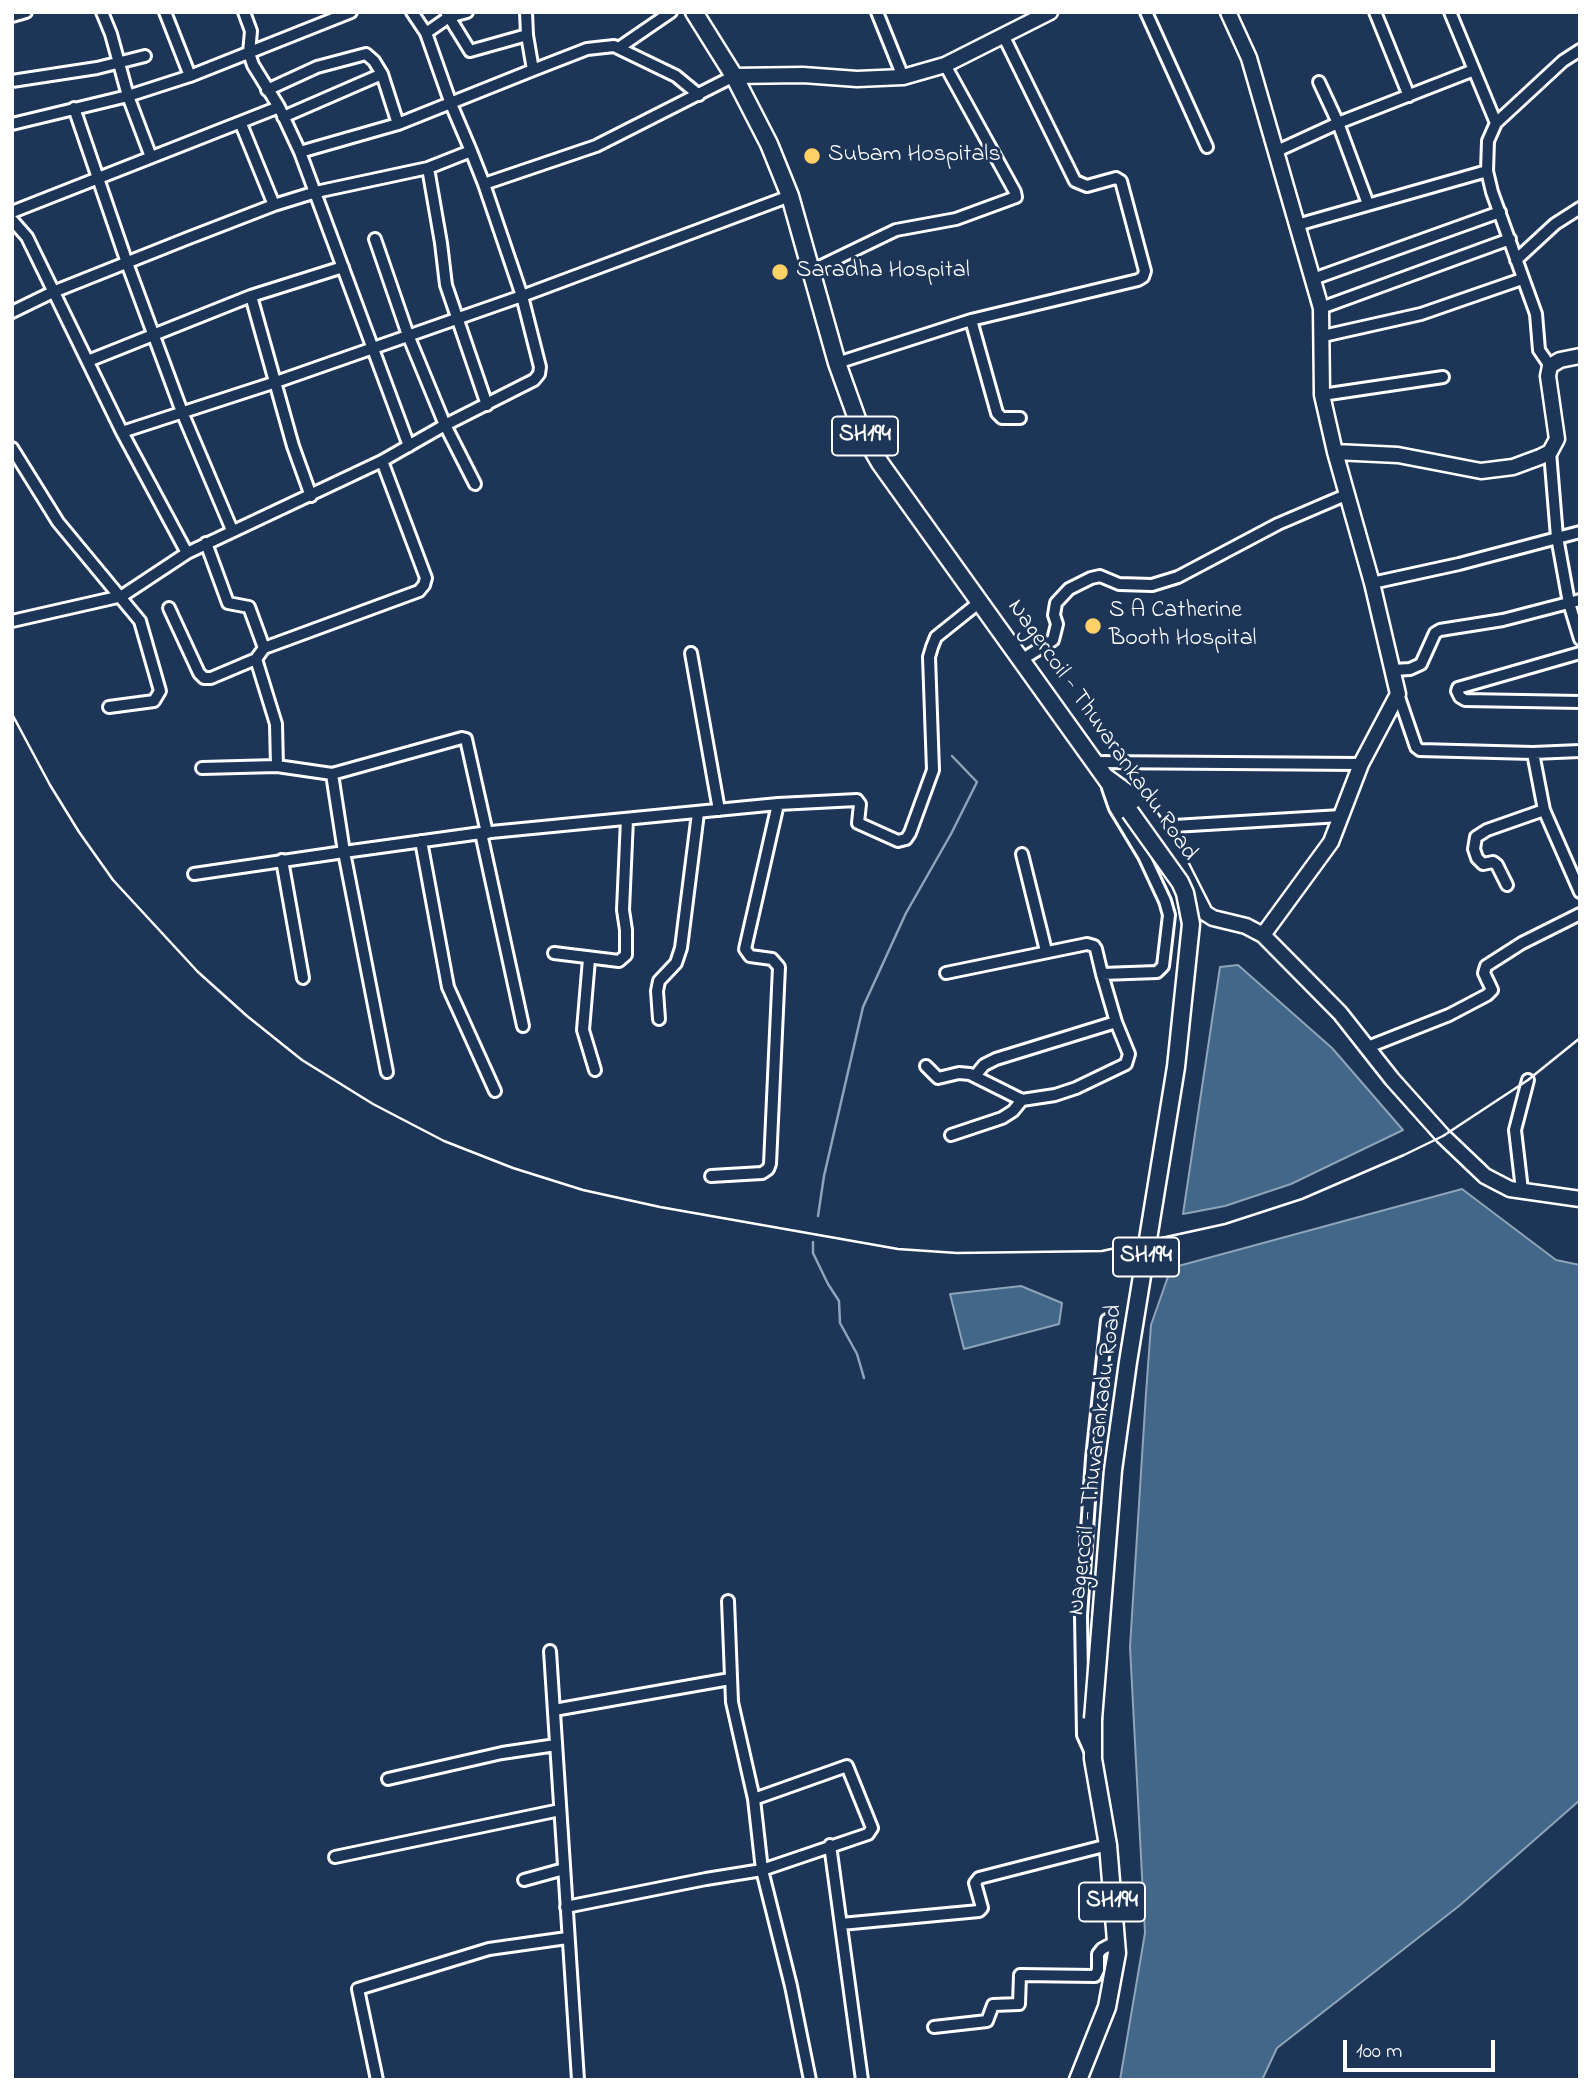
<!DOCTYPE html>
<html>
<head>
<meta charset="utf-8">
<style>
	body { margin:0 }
	#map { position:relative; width:1592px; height:2092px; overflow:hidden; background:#1d3557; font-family:"Indie Flower",sans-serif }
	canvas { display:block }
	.frame { position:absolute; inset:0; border:14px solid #fff; pointer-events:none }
	.scale { position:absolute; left:1343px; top:2040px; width:152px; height:32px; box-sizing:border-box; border:4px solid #fff; border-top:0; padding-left:9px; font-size:21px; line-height:24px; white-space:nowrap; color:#fff; -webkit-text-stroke:5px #1d3557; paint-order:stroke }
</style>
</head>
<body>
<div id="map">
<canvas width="1592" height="2092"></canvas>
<div class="frame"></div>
<div class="scale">100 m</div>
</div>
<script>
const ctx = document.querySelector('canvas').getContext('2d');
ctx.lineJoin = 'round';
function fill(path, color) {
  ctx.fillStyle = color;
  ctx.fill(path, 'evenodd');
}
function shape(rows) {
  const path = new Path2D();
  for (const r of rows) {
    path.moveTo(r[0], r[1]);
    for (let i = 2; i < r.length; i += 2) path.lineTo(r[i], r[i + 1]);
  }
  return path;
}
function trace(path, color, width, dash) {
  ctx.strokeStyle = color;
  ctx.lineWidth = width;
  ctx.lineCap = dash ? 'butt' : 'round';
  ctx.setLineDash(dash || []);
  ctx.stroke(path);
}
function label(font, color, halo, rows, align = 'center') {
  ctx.font = font + ' "Indie Flower",sans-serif';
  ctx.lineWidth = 6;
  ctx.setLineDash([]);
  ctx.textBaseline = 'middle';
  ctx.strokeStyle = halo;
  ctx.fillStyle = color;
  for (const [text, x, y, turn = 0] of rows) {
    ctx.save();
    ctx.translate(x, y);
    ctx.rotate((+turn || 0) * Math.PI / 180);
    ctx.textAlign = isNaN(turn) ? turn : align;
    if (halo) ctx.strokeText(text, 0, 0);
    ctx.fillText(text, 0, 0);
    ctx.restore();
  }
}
const water = shape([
	[1238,965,1332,1048,1403,1130,1291,1184,1225,1206,1183,1214,1220,967,1238,965],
	[1462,1189,1556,1260,1580,1265,1580,1800,1459,1906,1277,2048,1262,2080,1120,2080,1145,1933,1130,1647,1146,1393,1151,1325,1171,1268,1462,1189],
	[1021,1286,1062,1303,1059,1324,964,1349,950,1294,1021,1286]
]);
fill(water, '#426789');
trace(water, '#8ea4b8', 2);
trace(shape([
	[818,1216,824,1176,863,1007,906,913,951,834,977,782,952,756],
	[813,1242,813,1253,828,1284,839,1301,840,1323,857,1354,864,1378]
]), '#8ea4b8', 2.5);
const street = shape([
	[102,12,111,34,128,96,151,157],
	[165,12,190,76],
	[244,12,251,31,249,53,253,65,279,107,300,152],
	[412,12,426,33,451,104,471,151],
	[446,12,470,51,527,35,533,70,587,49,614,46,676,76,699,95],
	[526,12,527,35],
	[877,12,903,77],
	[1146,12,1207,147],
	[1375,12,1409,96],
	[1450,12,1496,123,1488,141,1487,171,1492,192,1536,314,1539,350,1550,366],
	[12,16,26,12],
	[426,33,449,17,467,12],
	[620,47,671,12],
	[12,81,97,68,145,56],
	[1319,82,1338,123,1368,204],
	[267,90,317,67,366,54,374,61,382,74,398,124],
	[74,108,127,263,182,412,232,530],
	[283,117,382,74],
	[1496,123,1563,61,1580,50],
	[12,124,128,96,190,76,351,12],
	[241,124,274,205],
	[1277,151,1338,123,1474,70],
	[428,168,441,243,446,285,487,405],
	[12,212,279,107],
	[12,220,27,237,122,432,187,553,382,461,445,425,534,380,539,374,540,367,522,296,484,184,596,146,734,76],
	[1297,225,1487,171],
	[375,239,408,335,445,425,475,484],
	[1516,260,1555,224,1580,208],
	[811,271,896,230,956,219,1016,197,1015,192,945,65],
	[1313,279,1500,212],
	[251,296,293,446,311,496],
	[1321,308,1510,239],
	[12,312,53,292,186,239,274,205,316,192,428,168,471,151,484,184],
	[971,320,1138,280,1143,277,1145,271,1121,181,1116,178,1087,186,1075,181,1004,37],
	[1323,336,1421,314,1522,279],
	[88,361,251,296,343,267],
	[837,363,971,320,997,413,1002,418,1020,418],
	[1322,395,1443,377],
	[122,432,276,382,522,296,790,196],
	[409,446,300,152,398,124,533,70],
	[12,448,58,522,140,621,160,691,154,701,109,707],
	[1550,452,1557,537,1569,603,1580,639],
	[206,543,228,603,249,607,264,648,256,659,276,724,277,766,332,774,462,738,466,739,468,748,487,833],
	[1372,583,1459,564,1580,532],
	[169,608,199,673,204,678,211,678,256,659],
	[12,621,122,596,187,553],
	[264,648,419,591,424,585,426,578,382,461],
	[691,653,719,810],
	[1580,653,1458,688,1457,691,1460,697,1465,700,1580,702],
	[1023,659,1053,640,1057,624,1054,615,1056,603,1069,589,1091,578,1100,576,1119,584,1152,585,1178,577,1278,524,1348,494],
	[1394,670,1410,669,1421,664,1435,633,1440,630,1503,620,1580,600],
	[1398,694,1416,747,1420,750,1533,753,1580,751],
	[1533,753,1544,810,1580,892],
	[1094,762,1361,764],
	[202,768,277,766],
	[332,774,344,852,481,833,778,804,857,800,860,804,858,823,898,841,906,839,910,833,933,770,929,657,932,647,936,637,981,601],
	[1157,827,1341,816],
	[481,833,523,1026],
	[421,841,448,987,495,1091],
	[1022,854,1046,951],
	[282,860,303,978],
	[194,874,344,852,387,1072],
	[1507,885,1497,865,1493,862,1483,864,1477,858,1474,849,1476,837,1487,830,1544,810],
	[554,953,619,961,626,955,626,930,623,910,627,819],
	[589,959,583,1030,595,1070],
	[946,973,1087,944,1094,946,1096,949,1102,974],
	[659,1019,657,991,659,981,676,963,681,948,698,813],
	[1368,1047,1449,1015,1487,995,1492,990,1484,973,1486,966,1522,943,1580,914],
	[926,1066,938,1078,959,1073,970,1074,1022,1100,1055,1095,1076,1088,1126,1064,1129,1054,1116,1022],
	[975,1076,984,1065,996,1059,1116,1022,1102,974,1157,972,1163,966,1169,915,1165,901,1144,856,1115,808,1108,788],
	[951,1135,1002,1118,1013,1111,1022,1100],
	[711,1176,762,1173,768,1169,770,1164,779,967,772,959,750,956,745,949,778,804],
	[1522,1190,1515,1130,1528,1080],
	[728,1601,732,1702,754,1799,762,1870,791,1986,810,2080],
	[550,1651,578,2080],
	[554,1710,730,1679],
	[1091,1753,1083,1735,1081,1616,1092,1458,1107,1320],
	[388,1779,502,1753,556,1745],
	[830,1845,862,2080],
	[335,1857,560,1810],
	[524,1880,564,1869],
	[566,1907,706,1879,762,1870,868,1834,872,1828,847,1766,754,1799],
	[841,1924,979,1911,982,1908,975,1883,979,1878,1108,1845],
	[934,2027,987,2021,993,2005,1019,2004,1020,1975,1095,1976,1098,1970,1098,1954,1102,1949,1115,1942],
	[377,2080,358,1989,489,1949,567,1938]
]);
const secondary = shape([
	[1228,12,1249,58,1321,308,1322,395,1335,452,1372,583,1398,694,1361,764,1331,842,1263,935],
	[734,76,803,75,857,79,903,77,945,65,1050,12],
	[1335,452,1398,455,1481,471,1513,467,1540,457,1550,452,1557,439,1548,376,1550,366,1560,360,1580,356],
	[1107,777,1133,796,1152,819,1176,856,1205,913,1213,918,1246,926,1263,935,1340,1013,1392,1079,1443,1136,1485,1176,1510,1189,1580,1199]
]);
const primary = shape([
	[694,12,734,76,769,144,790,196,837,363,861,430,880,463,1130,812],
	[1078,2080,1107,2007,1117,1953,1108,1845,1093,1759,1093,1719]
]);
trace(street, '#fff', 16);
trace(secondary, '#fff', 19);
trace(primary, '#fff', 21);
trace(street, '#1d3557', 10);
trace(secondary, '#1d3557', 14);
trace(primary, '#1d3557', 16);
trace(shape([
	[12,714,50,785,79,832,113,880,198,972,247,1016,302,1060,373,1104,444,1141,513,1168,583,1190,660,1207,898,1249,957,1253,1102,1251,1225,1224,1302,1199,1404,1155,1443,1136,1528,1080,1580,1038]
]), '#fff', 2.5);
const primaryBridge = shape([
	[1093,1719,1113,1470,1128,1362,1176,1067,1191,924,1185,893,1180,882,1130,812]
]);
trace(primaryBridge, '#fff', 21, []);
trace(primaryBridge, '#1d3557', 16);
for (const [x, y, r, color] of [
	[812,156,9,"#ffd166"],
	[780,272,9,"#ffd166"],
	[1093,626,9,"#ffd166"]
]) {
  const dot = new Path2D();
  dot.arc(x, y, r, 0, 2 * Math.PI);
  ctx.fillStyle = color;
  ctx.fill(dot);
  trace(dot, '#1d3557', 2.5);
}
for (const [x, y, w] of [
	[865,436,66],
	[1146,1257,66],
	[1112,1902,66]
]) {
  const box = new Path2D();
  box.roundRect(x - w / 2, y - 19.5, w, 39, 5);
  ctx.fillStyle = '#1d3557';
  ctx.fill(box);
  trace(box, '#fff', 2);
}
label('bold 23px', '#fff', null, [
	["SH194",865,436],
	["SH194",1146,1257],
	["SH194",1112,1902]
]);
label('24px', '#fff', '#1d3557', [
	["Subam Hospitals",828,156],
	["Saradha Hospital",796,272],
	["S A Catherine",1109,612],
	["Booth Hospital",1109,640]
], 'left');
label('24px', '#fff', '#1d3557', [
	["Nagercoil - Thuvarankadu Road",1101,731,55],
	["Nagercoil - Thuvarankadu Road",1097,1460,-83]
]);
</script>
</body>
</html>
